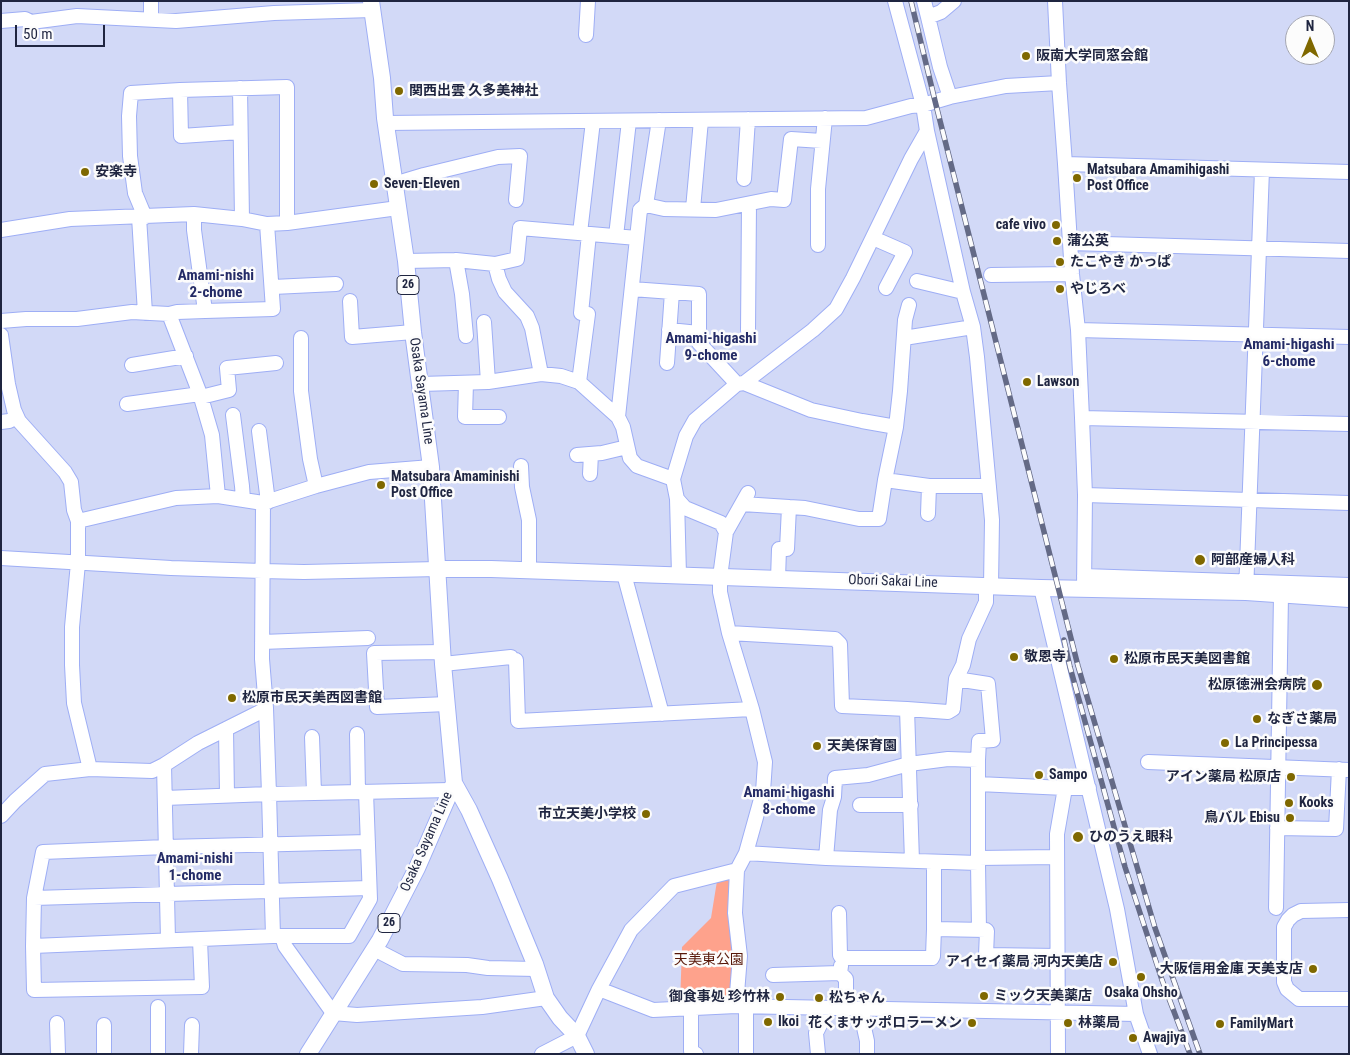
<!DOCTYPE html>
<html>
<head>
<meta charset="utf-8">
<style>
	body { margin:0 }
	#map { position:relative; width:1350px; height:1055px; overflow:hidden; background:#d2d9f7; font-family:"Roboto Condensed",sans-serif }
	canvas { display:block }
	.frame { position:absolute; inset:0; border:2px solid #1f2540; pointer-events:none }
	.north { position:absolute; left:1285px; top:15px; width:50px; height:50px; box-sizing:border-box; background:#fcfcfc; border:1px solid #a4a6b1; border-radius:50%; rotate:0deg; font-size:14px; font-weight:700; line-height:20px; text-align:center; color:#1f2540 }
	.north::after { content:''; display:block; margin:auto; width:18px; height:22px; background:#7f6800; clip-path:polygon(50% 0,100% 100%,50% 72%,0 100%) }
	.scale { position:absolute; left:15px; top:25px; width:90px; height:22px; box-sizing:border-box; border:2px solid #1f2540; border-top:0; padding-left:6px; font-size:15px; line-height:18px; white-space:nowrap; color:#1f2540; -webkit-text-stroke:4px #fcfcfc; paint-order:stroke }
</style>
</head>
<body>
<div id="map">
<canvas width="1350" height="1055"></canvas>
<div class="frame"></div>
<div class="north">N</div>
<div class="scale">50 m</div>
</div>
<script>
const ctx = document.querySelector('canvas').getContext('2d');
ctx.lineJoin = 'round';
function fill(path, color) {
  ctx.fillStyle = color;
  ctx.fill(path, 'evenodd');
}
function shape(rows) {
  const path = new Path2D();
  for (const r of rows) {
    path.moveTo(r[0], r[1]);
    for (let i = 2; i < r.length; i += 2) path.lineTo(r[i], r[i + 1]);
  }
  return path;
}
function trace(path, color, width, dash) {
  ctx.strokeStyle = color;
  ctx.lineWidth = width;
  ctx.lineCap = dash ? 'butt' : 'round';
  ctx.setLineDash(dash || []);
  ctx.stroke(path);
}
function label(font, color, halo, rows, align = 'center') {
  ctx.font = font + ' "Roboto Condensed","Noto Sans JP",sans-serif';
  ctx.lineWidth = 5;
  ctx.setLineDash([]);
  ctx.textBaseline = 'middle';
  ctx.strokeStyle = halo;
  ctx.fillStyle = color;
  for (const [text, x, y, turn = 0] of rows) {
    ctx.save();
    ctx.translate(x, y);
    ctx.rotate((+turn || 0) * Math.PI / 180);
    ctx.textAlign = isNaN(turn) ? turn : align;
    if (halo) ctx.strokeText(text, 0, 0);
    ctx.fillText(text, 0, 0);
    ctx.restore();
  }
}
fill(shape([
	[734,874,737,952,734,997,729,1002,680,1004,682,947,711,918,717,881]
]), '#fea28c');
const minor = shape([
	[151,1,151,20],
	[895,1,923,105,927,131,963,292,973,327,977,357,992,520,991,586],
	[924,1,928,17],
	[1055,1,1059,83,1065,164,1072,274,1078,330,1082,418,1085,495,1084,588],
	[1,21,25,19,31,22,77,16,176,21,274,13,372,10],
	[586,35,588,1],
	[240,88,242,219],
	[180,90,287,87,287,223],
	[950,97,940,67,928,17,941,12,954,1],
	[386,123,866,118,911,106,923,105,950,97,1006,86,1059,83],
	[1065,164,1349,172],
	[744,179,748,119],
	[394,184,424,175,498,157,520,156,516,200],
	[646,205,664,209,716,210,771,199,784,200,791,139,822,141],
	[693,209,701,120],
	[139,217,145,313],
	[145,217,135,193,130,156,129,116,131,93,180,90,181,136,240,132],
	[1,230,70,219,194,214,242,219,267,224,287,223,398,208],
	[580,233,593,121],
	[616,236,629,121],
	[873,238,905,252,886,288],
	[1070,243,1349,251],
	[818,245,818,189,825,118],
	[456,260,462,294,466,336],
	[406,261,456,260,495,264,517,259,520,228,637,238],
	[495,264,499,279,505,292,527,316,532,328,541,374],
	[991,275,1072,274],
	[917,281,963,292],
	[273,287,336,284],
	[632,289,699,294,699,343,737,384],
	[350,301,352,337,413,332],
	[205,311,273,309,267,224],
	[169,314,200,394,212,435,218,496,263,503,316,486,369,472,431,467],
	[1,321,26,319,77,319,132,312,169,314,177,312,205,311,194,230,194,214],
	[484,322,488,382],
	[669,330,699,333],
	[1078,330,1349,337],
	[748,331,749,204],
	[1,335,8,384,14,410,19,421,65,472,71,482,74,510,78,521,78,563,72,627,72,665,74,703,90,769,45,774,15,801,1,816],
	[301,338,301,391,310,459,316,486],
	[904,338,973,327],
	[667,363,672,292],
	[132,365,186,356],
	[579,382,588,314,581,313,589,234],
	[466,383,465,417,499,417],
	[744,383,811,410,862,421,896,427],
	[421,384,488,382,541,374,561,376,579,382,618,417,623,427,630,458,637,466,673,479],
	[201,397,229,390,227,368,276,363],
	[127,404,200,394],
	[233,415,242,486,243,499],
	[618,417,640,210,646,205,659,120],
	[1082,418,1349,424],
	[1,422,9,421,17,417],
	[259,431,268,502],
	[577,455,602,453,627,447],
	[521,466,522,487,529,520,529,570],
	[590,474,591,454],
	[885,480,929,486,989,486],
	[1085,495,1349,503],
	[677,499,679,575],
	[742,504,789,507],
	[928,514,929,486],
	[78,521,176,498,218,496],
	[726,532,748,493],
	[1,558,171,568,262,571,304,572,438,569],
	[624,574,662,714],
	[1084,576,1349,585],
	[778,579,779,549,787,549,789,507,805,508,859,519,879,519,885,480,896,427,900,391,905,320,909,305],
	[1041,588,1117,909,1136,1014,1150,1054],
	[1246,592,1262,170],
	[729,633,835,639,840,644,842,706,907,709,912,861],
	[262,642,368,638],
	[443,652,374,653,377,707,447,704],
	[516,660,518,721,752,709],
	[443,664,511,657],
	[956,679,988,684,993,740,979,741,978,760],
	[907,709,948,712,953,709,956,679,963,665,969,639,986,602,986,585],
	[226,729,227,795],
	[357,734,358,792],
	[312,737,314,793],
	[1148,762,1349,770],
	[164,765,168,940],
	[90,769,152,771,164,765,198,743,266,709],
	[978,784,1065,788,1089,788],
	[165,798,269,794,266,708,262,659,263,503],
	[860,805,911,805],
	[1277,828,1336,829,1339,769],
	[746,853,826,858,978,863,978,760,948,759,909,764,868,775,835,778,834,797,830,810,826,858],
	[978,858,1057,857],
	[978,863,979,930],
	[34,898,369,888],
	[1276,908,1281,595],
	[1349,910,1301,911,1293,915,1288,920,1284,927,1284,982,1287,989,1299,999,1349,999],
	[839,913,840,955,842,958,932,958,933,956,934,929,934,862],
	[934,929,986,930,987,931,986,955,1058,956],
	[273,936,269,794,450,790],
	[282,936,285,946,333,1013,357,1015,482,1007,546,998],
	[200,940,202,987,34,990,33,946,34,898,43,852,166,847,368,842],
	[33,946,273,936,349,936,370,899,366,792],
	[374,949,403,964,467,965,488,968,536,969],
	[841,966,840,973,846,979,846,1009],
	[773,975,840,973],
	[599,989,653,1010,736,1006,1136,1014],
	[736,1006,740,956,735,913,737,870,746,853,763,792,765,762,752,709,729,633,720,592,720,577,726,532,721,523,685,508,677,499,673,479,686,436,695,420,737,384,744,383,813,330,836,309,853,278,911,159,927,131],
	[746,1007,746,1054],
	[691,1008,691,1051,696,1054],
	[863,1009,863,1023,867,1041,867,1054],
	[57,1023,58,1054],
	[104,1054,104,1025],
	[158,1054,158,1007],
	[191,1054,192,1025],
	[542,1054,577,1036,599,989,631,930,674,886,737,870],
	[818,1054,816,1033,821,1023,822,1008],
	[1058,1054,1057,834,1065,788]
]);
const major = shape([
	[371,1,382,78,385,118,406,261,413,332,431,467,443,664,454,783,469,810,500,879,535,964,546,998,560,1018,577,1036,586,1054],
	[438,569,491,569,1041,588,1246,592,1349,599],
	[308,1054,380,940,417,868,454,783]
]);
trace(minor, '#9eaef5', 16);
trace(major, '#9eaef5', 18);
trace(minor, '#fff', 14);
trace(major, '#fff', 16);
const rail = shape([
	[911,1,935,101,1078,666,1155,928,1200,1054],
	[1064,640,1070,667,1125,867,1162,980,1190,1054]
]);
trace(rail, '#646a86', 5.5);
trace(rail, '#fcfcfc', 4, [11]);
for (const [x, y, r, color] of [
	[1026,56,5,"#7f6800"],
	[399,91,5,"#7f6800"],
	[85,172,5,"#7f6800"],
	[1077,178,5,"#7f6800"],
	[374,184,5,"#7f6800"],
	[1056,225,5,"#7f6800"],
	[1057,241,5,"#7f6800"],
	[1060,262,5,"#7f6800"],
	[1060,289,5,"#7f6800"],
	[1027,382,5,"#7f6800"],
	[381,485,5,"#7f6800"],
	[1200,560,6,"#7f6800"],
	[1014,657,5,"#7f6800"],
	[1114,659,5,"#7f6800"],
	[1317,685,6,"#7f6800"],
	[232,698,5,"#7f6800"],
	[1257,719,5,"#7f6800"],
	[1225,743,5,"#7f6800"],
	[817,746,5,"#7f6800"],
	[1039,775,5,"#7f6800"],
	[1291,777,5,"#7f6800"],
	[1289,803,5,"#7f6800"],
	[646,814,5,"#7f6800"],
	[1290,818,5,"#7f6800"],
	[1078,837,6,"#7f6800"],
	[1113,962,5,"#7f6800"],
	[1313,969,5,"#7f6800"],
	[1141,977,5,"#7f6800"],
	[984,996,5,"#7f6800"],
	[780,997,5,"#7f6800"],
	[819,998,5,"#7f6800"],
	[768,1022,5,"#7f6800"],
	[972,1023,5,"#7f6800"],
	[1068,1023,5,"#7f6800"],
	[1220,1024,5,"#7f6800"],
	[1133,1038,5,"#7f6800"]
]) {
  const dot = new Path2D();
  dot.arc(x, y, r, 0, 2 * Math.PI);
  ctx.fillStyle = color;
  ctx.fill(dot);
  trace(dot, '#fcfcfc', 2);
}
for (const [x, y, w] of [
	[408,285,22],
	[389,923,22]
]) {
  const box = new Path2D();
  box.roundRect(x - w / 2, y - 9.5, w, 19, 4);
  ctx.fillStyle = '#fcfcfc';
  ctx.fill(box);
  trace(box, '#1f2540', 1);
}
label('bold 12px', '#1f2540', null, [
	["26",408,285],
	["26",389,923]
]);
label('bold 14px', '#1f2540', '#fcfcfc', [
	["阪南大学同窓会館",1036,56],
	["関西出雲 久多美神社",409,91],
	["Matsubara Amamihigashi",1087,170],
	["Post Office",1087,186],
	["安楽寺",95,172],
	["Seven-Eleven",384,184],
	["cafe vivo",1046,225,"right"],
	["蒲公英",1067,241],
	["たこやき かっぱ",1070,262],
	["やじろべ",1070,289],
	["Lawson",1037,382],
	["Matsubara Amaminishi",391,477],
	["Post Office",391,493],
	["阿部産婦人科",1211,560],
	["敬恩寺",1024,657],
	["松原市民天美図書館",1124,659],
	["松原徳洲会病院",1306,685,"right"],
	["松原市民天美西図書館",242,698],
	["なぎさ薬局",1267,719],
	["La Principessa",1235,743],
	["天美保育園",827,746],
	["Sampo",1049,775],
	["アイン薬局 松原店",1281,777,"right"],
	["Kooks",1299,803],
	["市立天美小学校",636,814,"right"],
	["鳥バル Ebisu",1280,818,"right"],
	["ひのうえ眼科",1089,837],
	["アイセイ薬局 河内天美店",1103,962,"right"],
	["大阪信用金庫 天美支店",1303,969,"right"],
	["Osaka Ohsho",1141,993,"center"],
	["ミック天美薬店",994,996],
	["御食事処 珍竹林",770,997,"right"],
	["松ちゃん",829,998],
	["Ikoi",778,1022],
	["花くまサッポロラーメン",962,1023,"right"],
	["林薬局",1078,1023],
	["FamilyMart",1230,1024],
	["Awajiya",1143,1038]
], 'left');
label('14px', '#1f2540', '#fcfcfc', [
	["Osaka Sayama Line",421,391,82],
	["Obori Sakai Line",893,582,2],
	["Osaka Sayama Line",427,842,-66]
]);
label('14px', '#571708', '#fcfcfc', [
	["天美東公園",709,960]
]);
label('bold 15px', '#242b66', '#fcfcfc', [
	["Amami-nishi",216,276],
	["2-chome",216,293],
	["Amami-higashi",711,339],
	["9-chome",711,356],
	["Amami-higashi",1289,345],
	["6-chome",1289,362],
	["Amami-higashi",789,793],
	["8-chome",789,810],
	["Amami-nishi",195,859],
	["1-chome",195,876]
]);
</script>
</body>
</html>
